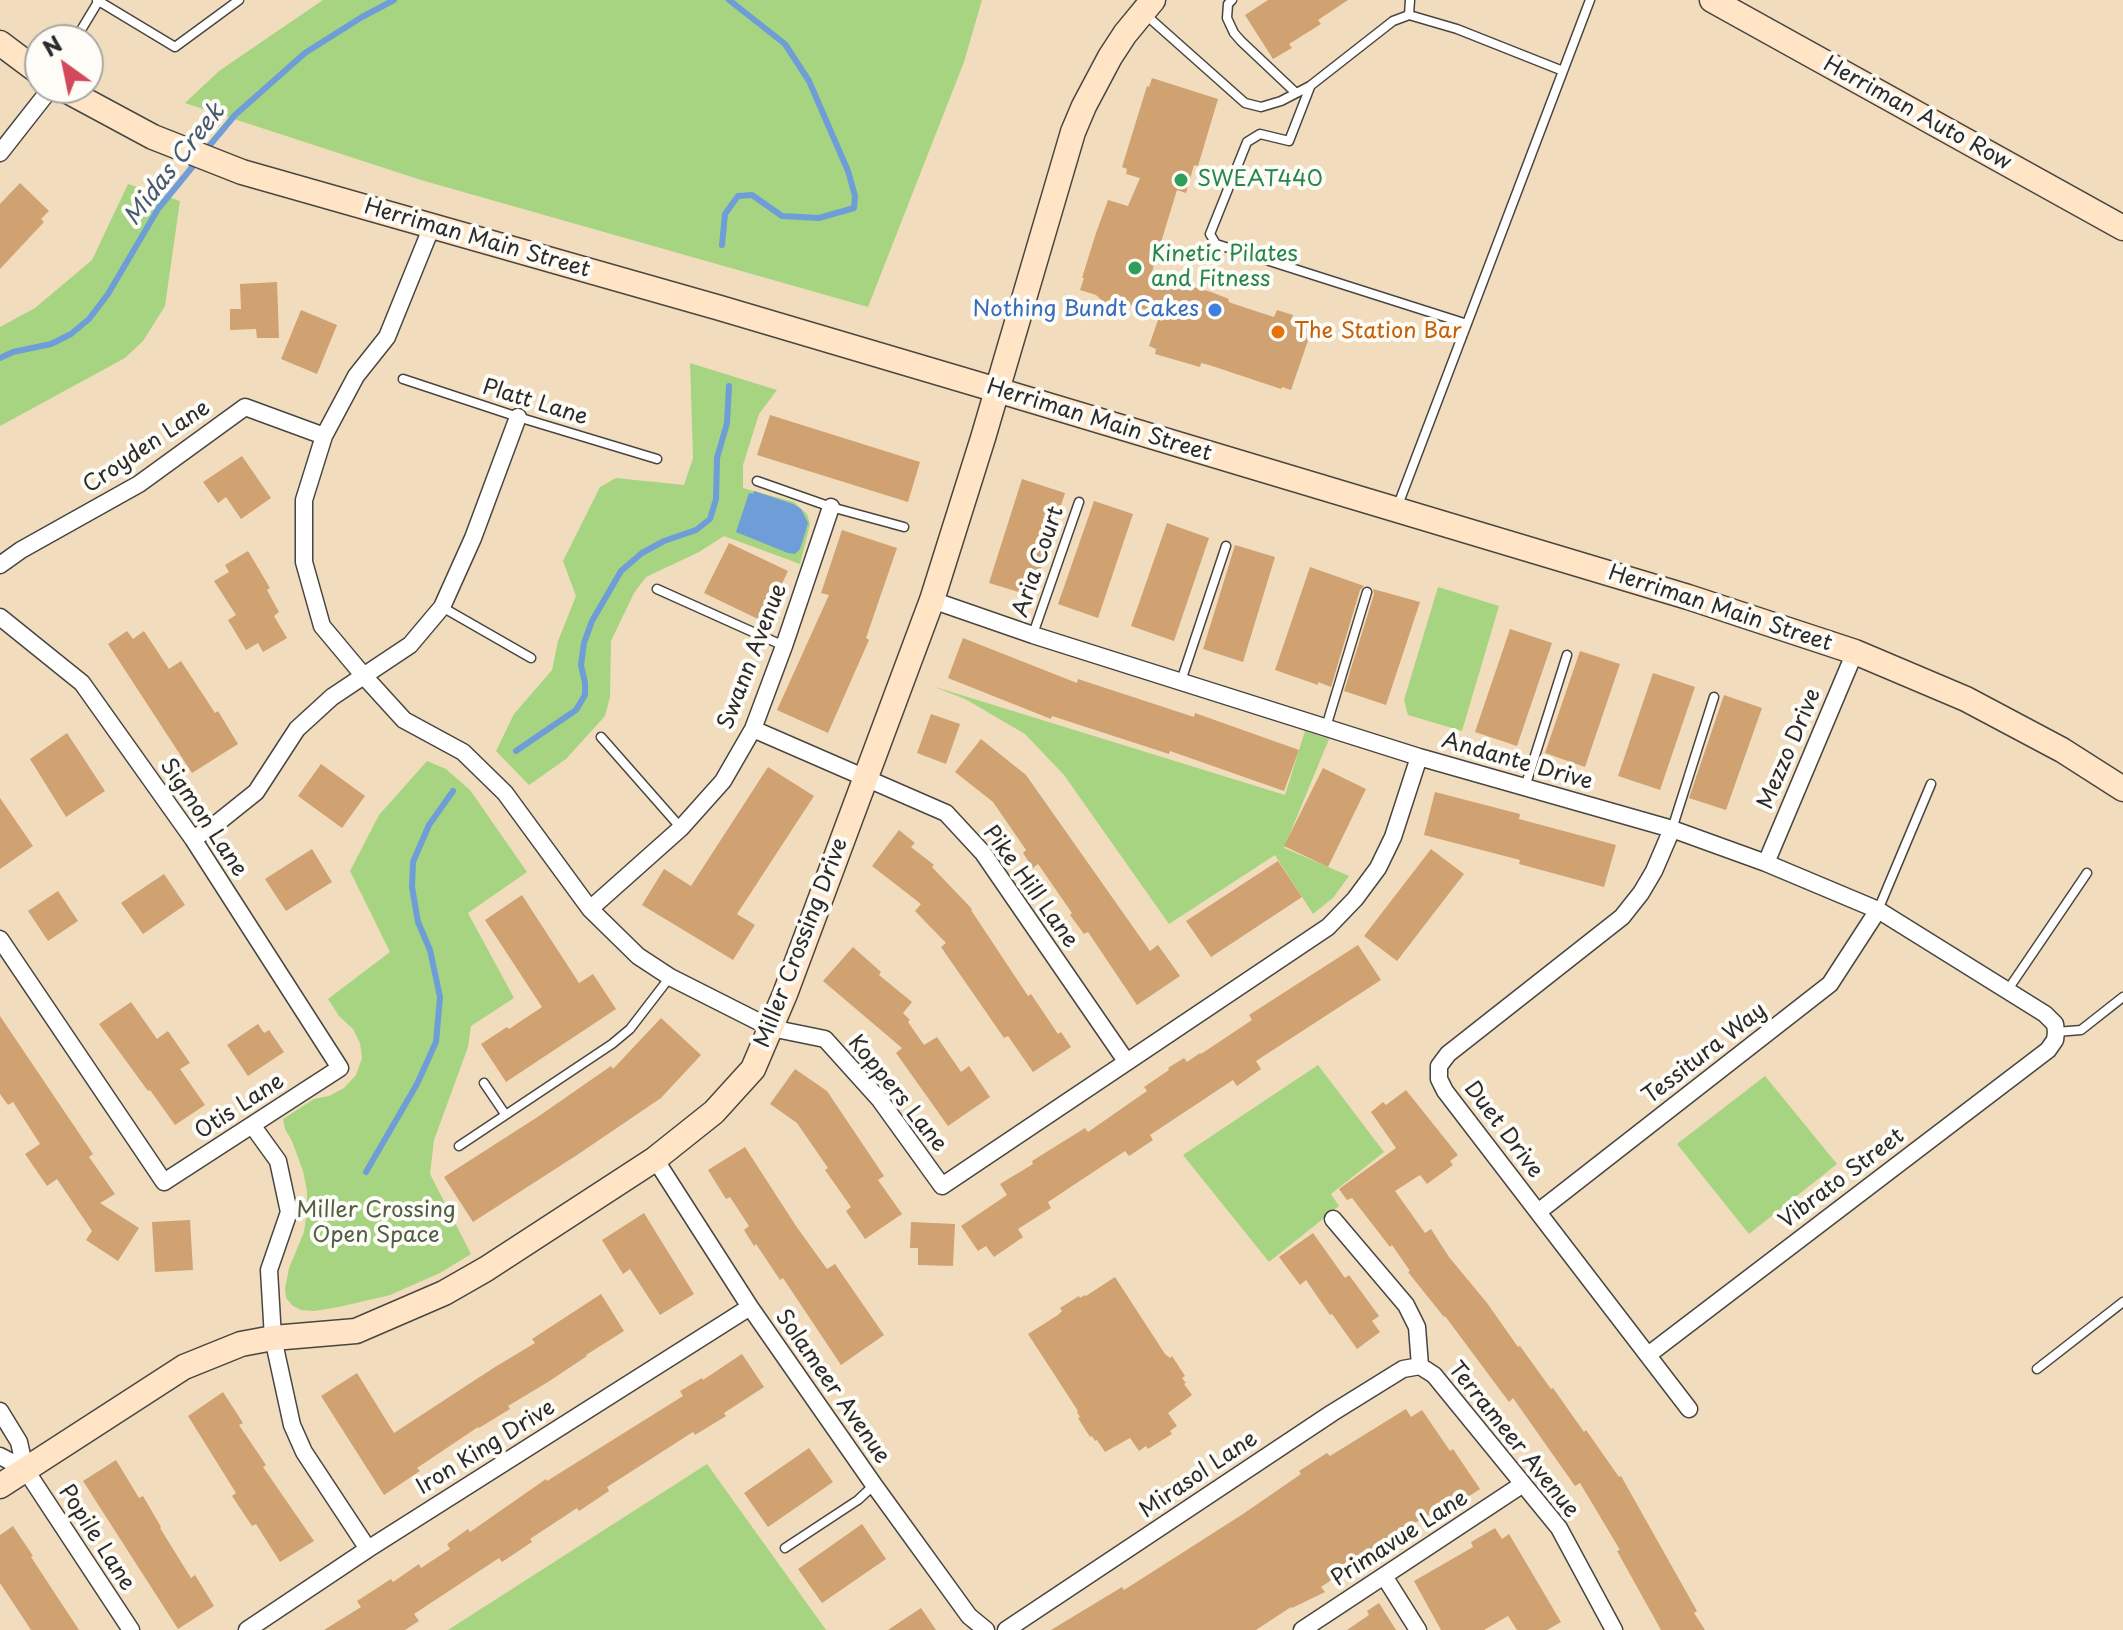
<!DOCTYPE html>
<html>
<head>
<meta charset="utf-8">
<style>
	body { margin:0 }
	#map { position:relative; width:2123px; height:1630px; overflow:hidden; background:#f1ddbd; font-family:"Playpen Sans",sans-serif }
	canvas { display:block }
	.north { position:absolute; left:24px; top:24px; width:80px; height:80px; box-sizing:border-box; background:#fdfcf7; border:2px solid #a9a8a5; border-radius:50%; rotate:327deg; font-size:22px; font-weight:700; line-height:32px; text-align:center; color:#2b2b2b }
	.north::after { content:''; display:block; margin:auto; width:28px; height:36px; background:#d1495b; clip-path:polygon(50% 0,100% 100%,50% 72%,0 100%) }
</style>
</head>
<body>
<div id="map">
<canvas width="2123" height="1630"></canvas>
<div class="north">N</div>
</div>
<script>
const ctx = document.querySelector('canvas').getContext('2d');
ctx.lineJoin = 'round';
function fill(path, color) {
  ctx.fillStyle = color;
  ctx.fill(path, 'evenodd');
}
function shape(rows) {
  const path = new Path2D();
  for (const r of rows) {
    path.moveTo(r[0], r[1]);
    for (let i = 2; i < r.length; i += 2) path.lineTo(r[i], r[i + 1]);
  }
  return path;
}
function trace(path, color, width, dash) {
  ctx.strokeStyle = color;
  ctx.lineWidth = width;
  ctx.lineCap = dash ? 'butt' : 'round';
  ctx.setLineDash(dash || []);
  ctx.stroke(path);
}
function label(font, color, halo, rows, align = 'center') {
  ctx.font = font + ' "Playpen Sans",sans-serif';
  ctx.lineWidth = 8;
  ctx.setLineDash([]);
  ctx.textBaseline = 'middle';
  ctx.strokeStyle = halo;
  ctx.fillStyle = color;
  for (const [text, x, y, turn = 0] of rows) {
    ctx.save();
    ctx.translate(x, y);
    ctx.rotate((+turn || 0) * Math.PI / 180);
    ctx.textAlign = isNaN(turn) ? turn : align;
    if (halo) ctx.strokeText(text, 0, 0);
    ctx.fillText(text, 0, 0);
    ctx.restore();
  }
}
fill(shape([
	[323,0,982,0,964,62,868,307,421,180,185,103,219,71],
	[128,184,180,201,165,306,143,341,125,358,0,426,0,327,35,308,92,260],
	[690,363,777,390,759,414,743,465,743,488,794,502,807,514,810,524,800,564,724,536,699,552,646,577,634,593,611,641,610,697,605,716,566,759,529,785,496,751,514,714,552,670,558,641,576,596,563,561,600,487,616,478,684,485,693,458],
	[1438,587,1499,606,1462,731,1408,715,1404,700],
	[932,686,1285,795,1305,731,1329,739,1284,848,1349,876,1333,898,1313,914,1275,855,1169,924,1064,775,1025,734,965,699],
	[427,761,446,769,470,790,527,872,468,913,514,998,471,1026,468,1047,434,1140,430,1174,471,1254,440,1273,390,1295,339,1307,314,1311,301,1310,293,1306,286,1298,285,1289,289,1268,304,1232,307,1211,307,1191,303,1171,292,1141,285,1129,283,1119,314,1099,329,1096,344,1088,356,1075,362,1058,360,1043,353,1029,339,1016,328,999,390,952,350,871,379,815],
	[1318,1065,1384,1152,1331,1194,1339,1206,1269,1262,1183,1155],
	[1765,1076,1837,1164,1749,1234,1677,1144],
	[707,1464,826,1630,448,1630]
]), '#a7d481');
fill(shape([
	[754,491,793,504,801,509,808,523,800,549,795,554,788,553,736,532,749,493,753,494]
]), '#6e9dd7');
trace(shape([
	[205,151,235,115,305,53,362,17,394,0],
	[722,245,725,214,738,196,752,195,782,216,819,218,854,208,855,196,848,171,809,81,785,44,729,0],
	[0,358,13,352,51,344,71,334,89,319,108,294,158,209,198,160],
	[516,751,576,710,585,695,585,683,581,665,584,643,592,621,621,571,642,553,664,541,696,530,710,519,716,499,717,458,727,423,729,386],
	[366,1172,417,1084,436,1042,440,997,430,950,418,922,412,887,413,862,429,825,453,791]
]), '#6e9dd7', 6);
fill(shape([
	[1268,0,1348,0,1318,20,1321,24,1289,44,1292,48,1273,59,1245,15],
	[1152,78,1218,99,1198,166,1194,165,1186,193,1177,190,1151,275,1211,292,1229,299,1228,301,1231,303,1274,317,1277,310,1293,315,1290,322,1312,329,1291,390,1282,387,1281,389,1209,365,1201,363,1200,367,1155,354,1156,349,1149,346,1160,314,1123,303,1112,310,1096,295,1080,290,1084,278,1082,278,1096,233,1108,200,1128,206,1140,178,1126,174,1127,169,1122,167,1147,86,1149,87],
	[20,183,49,211,41,219,44,222,0,269,0,204],
	[277,282,279,338,257,338,256,329,230,330,230,309,241,309,240,284],
	[301,310,337,325,317,374,281,359],
	[770,415,920,462,908,502,757,455],
	[242,456,271,498,241,519,226,497,218,503,203,482],
	[1022,479,1065,493,1032,596,989,583],
	[1094,501,1133,514,1098,618,1058,604],
	[1167,523,1209,538,1174,641,1131,626],
	[842,530,897,548,866,638,869,640,828,733,777,710,829,595,821,593],
	[729,543,788,571,764,622,704,593],
	[1235,545,1275,557,1243,662,1203,649],
	[248,551,270,588,267,590,279,612,274,616,287,638,263,652,258,643,246,650,228,620,236,615,214,581,229,572,225,565],
	[1310,567,1364,586,1360,590,1331,687,1318,682,1318,685,1275,670],
	[1373,589,1420,602,1386,705,1344,691,1374,594],
	[1510,629,1552,643,1517,746,1475,732],
	[127,631,133,639,144,631,169,669,181,661,215,713,218,711,238,744,192,773,108,644],
	[963,638,1077,683,1078,679,1194,717,1195,713,1299,750,1284,791,1170,751,1169,754,1052,716,1051,719,948,678],
	[1580,651,1620,664,1585,767,1545,753],
	[1653,673,1695,687,1660,790,1618,776],
	[1724,695,1762,708,1726,810,1689,798],
	[931,714,960,724,946,764,917,753],
	[67,733,105,791,66,817,30,759],
	[981,739,1026,775,1150,951,1158,945,1180,976,1137,1005,1088,932,1084,934,1070,915,1072,913,1038,864,1033,868,1023,853,1026,850,993,802,955,772],
	[321,764,365,796,342,828,298,796],
	[768,767,814,796,737,914,755,925,733,960,642,905,664,869,691,886],
	[1323,768,1366,789,1328,867,1284,846],
	[1435,792,1520,814,1519,819,1616,845,1604,887,1519,864,1520,860,1424,835],
	[0,798,33,846,0,869],
	[899,830,915,843,911,847,934,865,932,867,972,909,971,910,1028,996,1031,994,1058,1034,1061,1032,1071,1047,1033,1072,1008,1036,1004,1038,941,947,946,943,915,911,921,904,872,866],
	[312,849,332,882,286,911,265,879],
	[1431,849,1464,874,1397,961,1364,936],
	[1278,861,1302,897,1211,957,1186,921],
	[164,874,185,905,143,934,121,903],
	[58,891,78,921,48,941,28,911],
	[522,895,579,983,593,974,616,1009,506,1082,481,1044,507,1027,509,1029,542,1007,485,920],
	[1358,945,1381,980,1256,1061,1261,1069,1237,1086,1233,1080,1150,1135,1153,1140,1129,1156,1125,1151,1048,1202,1051,1208,1018,1229,1023,1237,994,1257,986,1246,978,1251,961,1226,1007,1195,1000,1184,1033,1164,1032,1161,1085,1128,1088,1132,1147,1091,1144,1087,1169,1070,1168,1068,1184,1058,1187,1062,1200,1053,1201,1054,1252,1020,1249,1015],
	[853,947,881,972,879,975,912,1002,903,1013,910,1020,908,1022,924,1045,937,1037,961,1072,969,1066,990,1097,948,1126,896,1053,902,1048,823,981],
	[131,1002,157,1039,168,1031,190,1063,180,1069,205,1105,175,1125,150,1090,148,1091,99,1024],
	[0,1016,93,1154,89,1157,115,1194,100,1203,139,1228,118,1261,86,1240,92,1231,57,1179,47,1186,25,1154,40,1144,13,1102,8,1105,0,1094],
	[661,1018,701,1055,661,1098,577,1155,473,1222,444,1177,539,1116,611,1066,613,1069],
	[258,1024,264,1033,269,1030,284,1052,248,1076,227,1045],
	[795,1069,827,1091,884,1176,878,1180,902,1214,865,1239,846,1211,851,1207,825,1170,828,1168,797,1123,770,1104],
	[1406,1090,1458,1155,1450,1161,1453,1165,1427,1184,1420,1175,1395,1191,1425,1233,1431,1229,1449,1257,1487,1303,1518,1347,1520,1346,1551,1389,1553,1388,1584,1432,1586,1430,1619,1477,1621,1476,1697,1611,1694,1613,1705,1630,1661,1630,1617,1551,1620,1550,1580,1483,1575,1486,1513,1398,1509,1402,1445,1316,1444,1317,1408,1272,1410,1271,1392,1245,1390,1247,1352,1198,1347,1200,1339,1189,1396,1148,1371,1112,1383,1102,1386,1105],
	[745,1147,796,1226,827,1269,835,1264,884,1335,841,1365,783,1278,780,1280,756,1244,754,1246,744,1230,749,1226,730,1197,726,1199,708,1170],
	[644,1213,694,1294,660,1315,630,1269,623,1274,602,1240],
	[190,1220,193,1270,155,1272,152,1222],
	[911,1222,955,1224,953,1266,918,1265,918,1248,910,1248],
	[1313,1233,1345,1278,1349,1275,1379,1316,1372,1321,1380,1332,1357,1349,1332,1314,1330,1315,1306,1280,1300,1285,1279,1257],
	[1115,1277,1165,1354,1170,1358,1172,1356,1185,1376,1182,1378,1186,1383,1184,1384,1192,1395,1168,1413,1177,1426,1170,1431,1172,1434,1148,1449,1146,1446,1139,1451,1130,1438,1105,1452,1097,1440,1095,1441,1092,1436,1090,1437,1078,1418,1080,1417,1077,1412,1078,1411,1028,1334,1058,1315,1062,1311,1060,1308,1079,1296,1080,1298,1085,1295,1086,1296],
	[601,1294,624,1331,586,1355,587,1356,548,1382,508,1406,510,1409,479,1428,478,1427,417,1468,420,1471,384,1495,321,1396,357,1373,394,1433,495,1367,535,1343,532,1339],
	[742,1354,764,1387,724,1413,726,1416,695,1435,693,1432,607,1487,609,1491,579,1511,577,1508,530,1539,532,1542,502,1562,499,1558,414,1614,419,1621,405,1630,324,1630,361,1607,357,1601,391,1579,393,1582,419,1564,421,1568,450,1549,447,1544,468,1529,470,1532,546,1479,547,1481,683,1396,680,1391,702,1378,703,1380],
	[223,1392,243,1423,239,1425,266,1465,263,1467,314,1541,280,1562,256,1524,252,1526,232,1496,236,1493,188,1416],
	[1406,1409,1411,1417,1422,1410,1450,1451,1453,1449,1480,1489,1433,1520,1429,1515,1404,1529,1405,1532,1335,1575,1336,1577,1321,1587,1325,1592,1292,1608,1291,1607,1256,1630,1051,1630,1122,1587,1124,1590,1243,1514,1301,1474,1299,1471,1327,1453,1330,1456],
	[809,1448,833,1482,768,1527,744,1493],
	[116,1460,139,1498,143,1496,161,1527,160,1528,191,1578,195,1575,214,1606,178,1629,83,1481],
	[862,1524,886,1559,822,1603,798,1569],
	[13,1526,33,1556,31,1557,79,1630,31,1630,0,1583,0,1535],
	[1495,1528,1502,1539,1509,1534,1561,1622,1547,1630,1517,1630,1508,1616,1484,1630,1441,1630,1414,1581,1473,1547,1471,1542],
	[1379,1603,1396,1630,1347,1630,1369,1615,1367,1611],
	[921,1608,936,1630,888,1630]
]), '#d0a171');
const lane = shape([
	[97,0,175,47,239,0],
	[1232,0,1228,4,1227,18,1234,33,1241,41,1296,93],
	[1146,15,1245,103,1261,107,1281,101,1310,86,1393,21,1409,15,1457,29,1563,71],
	[1409,15,1410,0],
	[75,40,98,2],
	[1310,87,1289,141,1260,134,1247,142,1210,234,1216,244,1467,324],
	[403,379,518,417,657,459],
	[757,481,831,507,904,527],
	[1398,505,1590,0],
	[657,589,784,646],
	[442,607,531,658],
	[1033,634,1079,502],
	[1181,681,1226,546],
	[1326,727,1367,592],
	[601,737,681,828],
	[1525,787,1567,655],
	[1672,829,1714,697],
	[1878,910,1931,784],
	[2007,991,2087,873],
	[2056,1032,2081,1030,2123,997],
	[484,1083,505,1114],
	[459,1146,612,1044,630,1029,670,977],
	[2037,1369,2123,1302],
	[785,1548,858,1500,874,1485]
]);
const street = shape([
	[0,153,51,88],
	[432,226,387,337,356,376,324,436,304,500,304,562,322,626,363,675,404,720,463,752,505,793,590,909,638,956,670,977,771,1028,825,1039,880,1100,942,1186,1328,927,1355,899,1378,868,1393,837,1419,757],
	[0,565,21,550,139,484,245,407,324,436],
	[932,600,1033,635,1419,757,1672,829,1766,863,1878,910,2045,1014,2055,1024,2056,1032,2055,1040,2048,1050,1648,1355],
	[0,617,82,683,193,839,340,1068,164,1182,0,939],
	[753,729,946,813,983,853,1126,1061],
	[1672,829,1654,871,1641,893,1622,917,1448,1054,1439,1066,1439,1079,1445,1091,1689,1409],
	[193,839,216,824,256,792,297,729,332,697,410,645,442,607,473,538,518,417],
	[1766,863,1855,652],
	[590,909,681,828,723,781,753,729,784,646,831,507],
	[252,1125,278,1161,289,1212,269,1270,273,1338,292,1425,304,1452,368,1549],
	[655,1159,750,1307,874,1485,969,1616,986,1630],
	[1538,1212,1830,984,1878,910],
	[1333,1219,1406,1305,1417,1327,1420,1366],
	[1420,1366,1434,1375,1559,1528,1614,1630],
	[0,1411,19,1442,25,1469,131,1630],
	[0,1456,25,1469],
	[1384,1576,1418,1630],
	[247,1630,368,1549,750,1307],
	[1006,1630,1332,1413,1403,1369,1420,1366],
	[1302,1630,1523,1484]
]);
const secondary = shape([
	[1712,0,2123,228],
	[0,43,40,73],
	[62,88,153,137,242,172,720,308,997,390,1688,597,1855,652,1966,699,2062,750,2123,789],
	[0,1486,184,1367,241,1344,273,1338,356,1331,444,1293,486,1269,655,1159,714,1112,753,1069,785,994,932,600,983,438,1073,132,1084,106,1110,57,1125,34,1153,0]
]);
trace(lane, '#494641', 11);
trace(street, '#494641', 19);
trace(secondary, '#494641', 27);
trace(lane, '#fff', 8);
trace(street, '#fff', 16);
trace(secondary, '#ffe4c6', 24);
for (const [x, y, r, color] of [
	[1181,180,8,"#2e9e5b"],
	[1135,268,8,"#2e9e5b"],
	[1215,310,8,"#3f7fe0"],
	[1278,332,8,"#e8710a"]
]) {
  const dot = new Path2D();
  dot.arc(x, y, r, 0, 2 * Math.PI);
  ctx.fillStyle = color;
  ctx.fill(dot);
  trace(dot, '#fdfcf7', 3);
}
label('22px', '#2b2b2b', '#fdfcf7', [
	["Herriman Auto Row",1917,114,29],
	["Herriman Main Street",477,239,16],
	["Platt Lane",535,403,17],
	["Herriman Main Street",1099,421,17],
	["Croyden Lane",147,447,-34],
	["Aria Court",1039,562,-71],
	["Herriman Main Street",1720,609,18],
	["Swann Avenue",753,657,-69],
	["Mezzo Drive",1790,749,-67],
	["Andante Drive",1517,762,16],
	["Sigmon Lane",203,818,56],
	["Pike Hill Lane",1030,887,54],
	["Miller Crossing Drive",802,943,-69],
	["Tessitura Way",1705,1054,-38],
	["Koppers Lane",897,1094,51],
	["Otis Lane",240,1107,-33],
	["Duet Drive",1503,1130,53],
	["Vibrato Street",1842,1179,-37],
	["Solameer Avenue",832,1387,55],
	["Terrameer Avenue",1513,1440,51],
	["Iron King Drive",486,1448,-32],
	["Mirasol Lane",1199,1475,-34],
	["Popile Lane",96,1538,57],
	["Primavue Lane",1400,1539,-33]
]);
label('22px', '#27864d', '#fdfcf7', [
	["SWEAT440",1197,180],
	["Kinetic Pilates",1151,255],
	["and Fitness",1151,280]
], 'left');
label('22px', '#366cbe', '#fdfcf7', [
	["Nothing Bundt Cakes",1199,310]
], 'right');
label('22px', '#c56008', '#fdfcf7', [
	["The Station Bar",1294,332]
], 'left');
label('22px', '#505e45', '#fdfcf7', [
	["Miller Crossing",376,1211],
	["Open Space",376,1236]
]);
label('italic 24px', '#465970', '#fdfcf7', [
	["Midas Creek",175,165,-52]
]);
</script>
</body>
</html>
